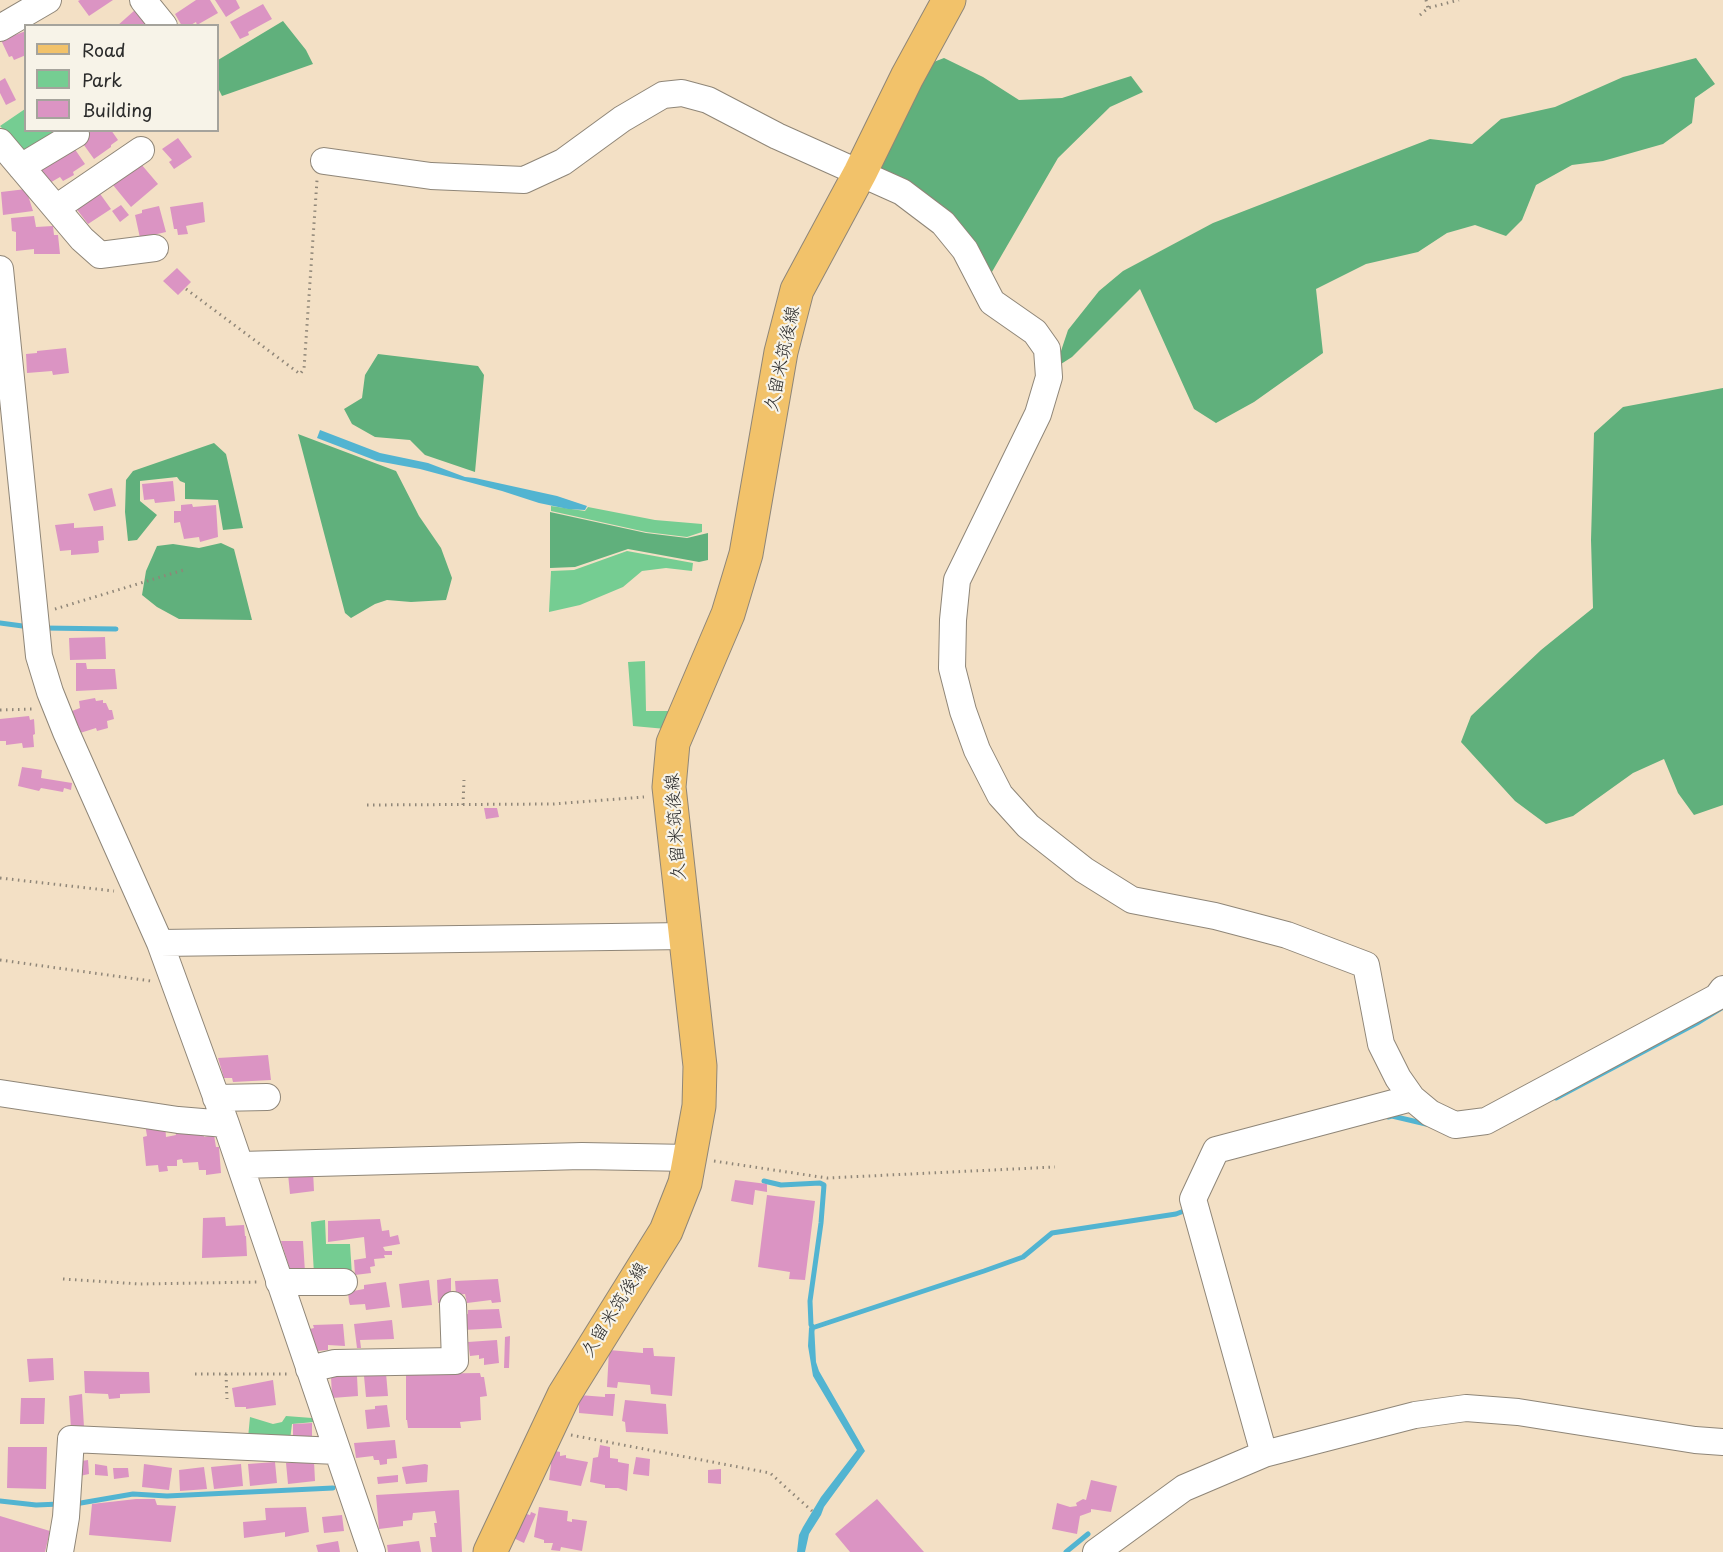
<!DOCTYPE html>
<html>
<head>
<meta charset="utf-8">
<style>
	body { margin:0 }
	#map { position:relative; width:1723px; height:1552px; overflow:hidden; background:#f3e0c5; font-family:"Playpen Sans",sans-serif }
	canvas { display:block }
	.legend { position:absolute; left:24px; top:24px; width:195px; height:108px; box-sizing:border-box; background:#f7f3e8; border:2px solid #a5a39c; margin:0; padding:8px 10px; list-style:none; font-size:18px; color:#2b2b2b }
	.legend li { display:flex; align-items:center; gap:12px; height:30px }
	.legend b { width:30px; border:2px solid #a5a39c }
</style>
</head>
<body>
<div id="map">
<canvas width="1723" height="1552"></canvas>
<ul class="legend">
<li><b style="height:8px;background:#f2c26a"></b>Road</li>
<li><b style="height:16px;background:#75cd92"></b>Park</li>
<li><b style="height:16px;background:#db94c3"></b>Building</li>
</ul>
</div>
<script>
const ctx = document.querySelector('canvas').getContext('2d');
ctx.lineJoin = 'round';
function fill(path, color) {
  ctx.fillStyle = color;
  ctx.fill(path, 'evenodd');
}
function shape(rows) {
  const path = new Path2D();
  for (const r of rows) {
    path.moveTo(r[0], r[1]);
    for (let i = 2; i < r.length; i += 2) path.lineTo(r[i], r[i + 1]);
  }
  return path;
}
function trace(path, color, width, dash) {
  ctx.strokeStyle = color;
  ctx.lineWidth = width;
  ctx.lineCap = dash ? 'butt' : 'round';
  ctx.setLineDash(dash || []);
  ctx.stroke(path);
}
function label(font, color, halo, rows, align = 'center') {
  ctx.font = font + ' "Playpen Sans","Klee One",sans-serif';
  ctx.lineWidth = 4.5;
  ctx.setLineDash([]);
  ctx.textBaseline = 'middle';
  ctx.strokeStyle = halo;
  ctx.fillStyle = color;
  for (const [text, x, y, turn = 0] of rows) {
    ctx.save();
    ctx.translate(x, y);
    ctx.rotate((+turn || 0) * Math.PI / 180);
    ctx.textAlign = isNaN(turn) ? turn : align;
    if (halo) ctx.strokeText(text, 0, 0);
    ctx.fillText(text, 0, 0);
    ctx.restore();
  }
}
fill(shape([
	[25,109,26,130,67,131,30,157,0,126],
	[551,506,585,511,588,507,655,520,702,524,702,532,687,537,646,532,551,511],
	[627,551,693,563,692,571,666,568,642,571,623,587,580,605,549,612,551,571,574,570],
	[645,661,646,711,673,711,666,729,633,726,628,662],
	[325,1220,326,1244,350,1244,352,1276,314,1274,311,1222],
	[286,1416,312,1418,314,1422,292,1424,290,1440,248,1438,250,1417,273,1424,282,1422]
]), '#75cd92');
fill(shape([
	[283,21,306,50,313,64,222,96,218,88,218,60],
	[944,58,983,77,1019,100,1062,98,1131,76,1143,92,1110,107,1058,158,989,277,967,236,925,193,873,172,926,65],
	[1696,58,1715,84,1695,98,1692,123,1663,144,1603,161,1572,165,1536,185,1522,220,1506,236,1475,225,1447,233,1418,252,1366,264,1316,289,1323,353,1254,402,1216,423,1194,409,1140,289,1072,357,1061,364,1059,357,1068,330,1099,291,1123,271,1213,223,1430,139,1472,144,1501,119,1555,107,1623,77],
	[378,354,478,366,484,375,475,472,425,455,410,440,375,437,352,424,344,409,362,398,365,375],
	[1723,388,1723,805,1694,815,1678,793,1664,759,1633,773,1573,816,1546,824,1515,801,1461,742,1471,716,1541,650,1593,608,1591,540,1594,433,1623,407],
	[298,434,396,471,419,516,441,548,452,578,446,600,411,602,387,600,375,604,351,618,345,613],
	[214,443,226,454,243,528,223,530,218,500,185,499,185,483,180,481,177,477,140,481,140,501,157,515,137,540,128,541,125,512,126,480,133,471],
	[550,512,646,533,687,538,708,533,708,560,699,562,628,549,575,567,550,568],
	[221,543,234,549,252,620,179,619,157,607,142,595,146,571,157,546,173,544,199,548]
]), '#60b07c');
fill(shape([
	[320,430,380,453,428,463,465,477,475,478,557,496,587,506,585,510,568,509,539,503,502,491,420,469,377,461,317,438],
	[814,1324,816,1362,819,1371,865,1451,824,1507,821,1515,809,1534,805,1552,797,1552,799,1535,803,1527,821,1497,857,1450,813,1376,808,1346,809,1328,811,1325]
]), '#52b4d1');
trace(shape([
	[0,623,30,627],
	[43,628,116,629],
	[1556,1098,1697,1023,1723,1007],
	[1388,1117,1392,1116,1426,1124],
	[764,1181,781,1185,820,1183,824,1185,821,1223,810,1301,811,1325],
	[812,1330,812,1328,824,1324,984,1271,1023,1257,1052,1233,1176,1214,1189,1209],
	[0,1501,36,1505,60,1504],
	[75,1504,133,1494,167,1496,333,1488],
	[1066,1552,1088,1534]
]), '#52b4d1', 5);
fill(shape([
	[80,0,113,0,89,16,78,1],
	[196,0,210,0,218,13,197,25,196,22,189,26,182,26,175,14],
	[215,0,236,0,240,8,226,17],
	[263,4,272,19,248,32,249,35,240,39,230,22],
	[135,10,148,24,146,26,117,26],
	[26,31,26,55,14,60,12,56,9,57,1,40],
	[5,78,16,100,6,105,0,93,0,81],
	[92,130,111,130,118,140,111,145,111,147,94,159,81,141],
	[178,138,192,157,174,169,169,162,172,160,162,149],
	[72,145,85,164,73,172,74,175,63,181,60,177,48,184,38,169],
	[141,164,158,184,131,207,113,185],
	[26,189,33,211,3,215,1,192],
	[98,191,111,209,88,224,75,207],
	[203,202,205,222,186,226,188,234,178,235,177,229,174,229,170,207],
	[121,205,129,215,120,222,112,211],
	[159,206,166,232,140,238,135,215,142,213,142,210],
	[34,216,36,227,53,226,54,235,58,235,60,254,34,254,34,249,16,251,16,232,12,231,11,218],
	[177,268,191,282,178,295,163,281],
	[66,348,69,373,53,375,52,371,27,373,26,354,37,353,37,351],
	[173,481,175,501,155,503,154,499,144,500,142,484],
	[112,488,116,506,94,511,88,494],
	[192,504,193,507,216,505,218,537,200,542,199,537,184,539,180,522,174,523,174,511,181,511,181,505],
	[74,523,74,528,103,526,104,540,98,541,99,552,97,553,71,555,71,550,60,551,55,525],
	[105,637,106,659,70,660,69,638],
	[76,663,86,663,87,669,115,669,117,689,76,691],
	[95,698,96,701,103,700,103,703,106,703,109,710,112,710,114,719,107,721,108,728,97,731,96,728,80,733,72,711,80,708,79,701],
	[29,716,30,720,34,719,35,734,33,735,34,747,23,748,22,743,6,745,6,741,0,741,0,719],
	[22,767,42,770,41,778,72,783,71,790,64,788,63,792,41,788,39,791,18,786],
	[484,808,497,808,499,817,486,819],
	[268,1055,271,1080,233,1082,232,1078,224,1078,218,1058],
	[165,1123,166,1137,176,1135,175,1131,203,1132,204,1137,214,1135,216,1147,219,1147,221,1173,206,1175,206,1170,199,1170,198,1162,183,1163,182,1159,177,1160,177,1166,167,1166,168,1171,159,1172,158,1165,146,1166,143,1137,147,1136,145,1124],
	[313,1171,314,1191,290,1194,288,1174],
	[735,1180,767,1184,767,1192,755,1190,753,1205,731,1201],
	[767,1195,815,1201,805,1280,789,1279,790,1272,758,1267],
	[225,1217,226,1226,244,1225,245,1236,246,1236,247,1256,202,1258,203,1218],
	[380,1219,382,1231,389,1230,390,1237,398,1235,400,1244,383,1247,385,1251,392,1251,392,1255,384,1255,385,1258,374,1259,375,1266,370,1267,371,1273,355,1275,354,1260,366,1258,364,1237,328,1242,328,1221],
	[281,1241,303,1241,305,1272,291,1273],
	[451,1278,451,1301,438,1303,437,1280],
	[498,1279,501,1302,492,1303,491,1300,467,1303,465,1294,456,1295,455,1281],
	[429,1280,432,1305,402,1308,399,1284],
	[386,1282,390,1307,366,1310,365,1304,350,1305,349,1302,348,1292,364,1289,364,1285],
	[499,1309,502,1328,463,1330,462,1315,468,1314,468,1310],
	[392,1320,394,1339,360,1340,361,1348,357,1348,354,1324],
	[343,1324,345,1346,328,1345,328,1350,317,1351,310,1329,314,1328,313,1325],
	[510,1336,509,1368,504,1368,505,1337],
	[497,1340,499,1363,484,1365,484,1358,479,1359,479,1355,470,1356,468,1342],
	[643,1348,653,1348,654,1356,675,1357,672,1396,651,1394,650,1385,618,1382,617,1388,607,1387,609,1350,643,1353],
	[53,1358,54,1380,29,1382,27,1359],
	[84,1371,149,1372,150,1393,120,1394,120,1398,109,1399,108,1394,85,1393],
	[386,1373,388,1396,366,1397,364,1376],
	[480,1373,481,1377,484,1377,487,1396,480,1397,481,1420,460,1422,461,1428,408,1428,407,1420,406,1420,406,1374],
	[349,1374,357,1376,358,1396,332,1398,331,1376],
	[273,1380,276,1405,246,1409,246,1407,235,1407,232,1388],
	[82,1394,84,1427,71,1429,69,1396],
	[605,1394,615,1394,613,1416,579,1413,579,1395,605,1397],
	[21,1398,45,1398,44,1424,20,1424],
	[625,1400,666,1404,668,1434,626,1432,625,1422,622,1421],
	[387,1405,390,1427,367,1429,365,1410,375,1409,375,1406],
	[312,1423,312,1438,293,1438,293,1424],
	[395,1440,397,1458,387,1459,387,1464,380,1465,379,1460,374,1460,373,1456,356,1458,354,1443],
	[600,1445,610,1447,610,1458,618,1459,618,1462,629,1464,627,1491,618,1488,605,1488,605,1485,590,1482,593,1458,598,1457],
	[8,1447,47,1447,46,1489,7,1488],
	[551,1450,560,1452,560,1456,566,1455,566,1458,588,1462,581,1486,549,1480,551,1464,548,1463],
	[636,1457,650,1459,649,1476,633,1474],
	[88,1460,89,1474,75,1477,75,1462],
	[314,1461,315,1481,288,1484,286,1463],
	[275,1462,277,1483,250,1486,248,1464],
	[95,1464,107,1466,108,1476,95,1475],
	[144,1464,172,1468,169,1490,142,1487],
	[241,1464,243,1486,214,1489,211,1467],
	[425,1464,428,1465,427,1482,406,1484,402,1467],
	[204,1467,207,1489,180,1491,179,1470],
	[113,1468,128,1468,129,1477,114,1479],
	[721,1469,721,1484,708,1483,708,1470],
	[398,1475,398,1482,378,1484,377,1477],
	[1091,1480,1117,1486,1111,1512,1091,1509,1091,1512,1080,1516,1077,1534,1052,1529,1057,1503,1070,1507,1077,1506,1076,1503,1083,1499,1086,1500],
	[459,1490,462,1552,432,1552,430,1537,436,1537,434,1523,437,1523,435,1511,413,1513,412,1520,403,1521,403,1526,379,1529,376,1495],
	[136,1499,155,1499,157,1505,176,1506,171,1542,89,1535,92,1504],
	[877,1499,924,1552,850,1552,835,1534],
	[306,1507,309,1532,285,1537,285,1532,244,1538,243,1522,266,1520,265,1508],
	[539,1507,568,1511,567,1521,572,1522,572,1519,587,1521,582,1551,561,1547,560,1551,551,1550,553,1543,544,1543,544,1540,534,1537],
	[520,1512,530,1515,531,1512,536,1514,524,1543,509,1536],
	[342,1515,344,1531,324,1533,322,1517],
	[0,1516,50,1531,45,1552,0,1552],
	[338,1541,340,1552,318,1552,316,1545],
	[419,1541,421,1552,388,1552,387,1545]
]), '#db94c3');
const minor = shape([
	[143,0,164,26],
	[0,28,48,0],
	[0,142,82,239,100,255,155,248],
	[324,161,431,176,524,180,563,162,622,119,663,95,682,93,708,100,777,136,902,192,943,223,965,250,992,302,1035,332,1047,349,1049,377,1038,414,957,580,953,620,952,668,963,711,977,750,1000,795,1028,826,1084,870,1132,900,1215,916,1287,935,1366,965,1381,1044,1398,1078,1412,1098,1430,1113,1455,1125,1486,1121,1717,997,1723,989],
	[21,167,76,134],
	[56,208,141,150],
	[0,269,39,656,50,692,66,732,160,943,226,1124,372,1552],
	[160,943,686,936],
	[0,1093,178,1120,226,1124],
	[216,1098,267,1097],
	[240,1165,582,1156,690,1158],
	[279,1282,344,1282],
	[309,1369,335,1363,455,1361,453,1305],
	[1264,1454,1193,1199,1216,1150,1412,1098],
	[60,1552,66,1517,71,1439,337,1451],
	[1096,1552,1184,1488,1264,1454,1415,1415,1466,1408,1518,1412,1695,1440,1723,1442]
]);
const major = shape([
	[490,1552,564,1395,666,1231,685,1183,699,1106,700,1066,669,787,673,743,728,614,746,554,781,352,797,290,860,173,907,77,949,0]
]);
trace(minor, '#8f8678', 28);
trace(major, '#8f8678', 35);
trace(shape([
	[1426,0,1428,8],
	[1420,15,1428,8,1459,0],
	[186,289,300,374,304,369,317,180],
	[55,609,187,569],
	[0,710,34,709],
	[367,805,553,804,644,797],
	[463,805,464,780],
	[0,878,114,891],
	[0,960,151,981],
	[714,1161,827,1178,1055,1167],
	[63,1279,140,1284,259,1282],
	[195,1374,289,1374],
	[226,1374,227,1399],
	[571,1435,770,1473,812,1511]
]), '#8f8678', 3, [1.5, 4.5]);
trace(minor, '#fff', 26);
trace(major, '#f2c26a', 33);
label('18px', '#2b2b2b', '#f7f3e8', [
	["久留米筑後線",783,359,-78],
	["久留米筑後線",676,827,-94],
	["久留米筑後線",615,1310,-58]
]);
</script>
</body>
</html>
